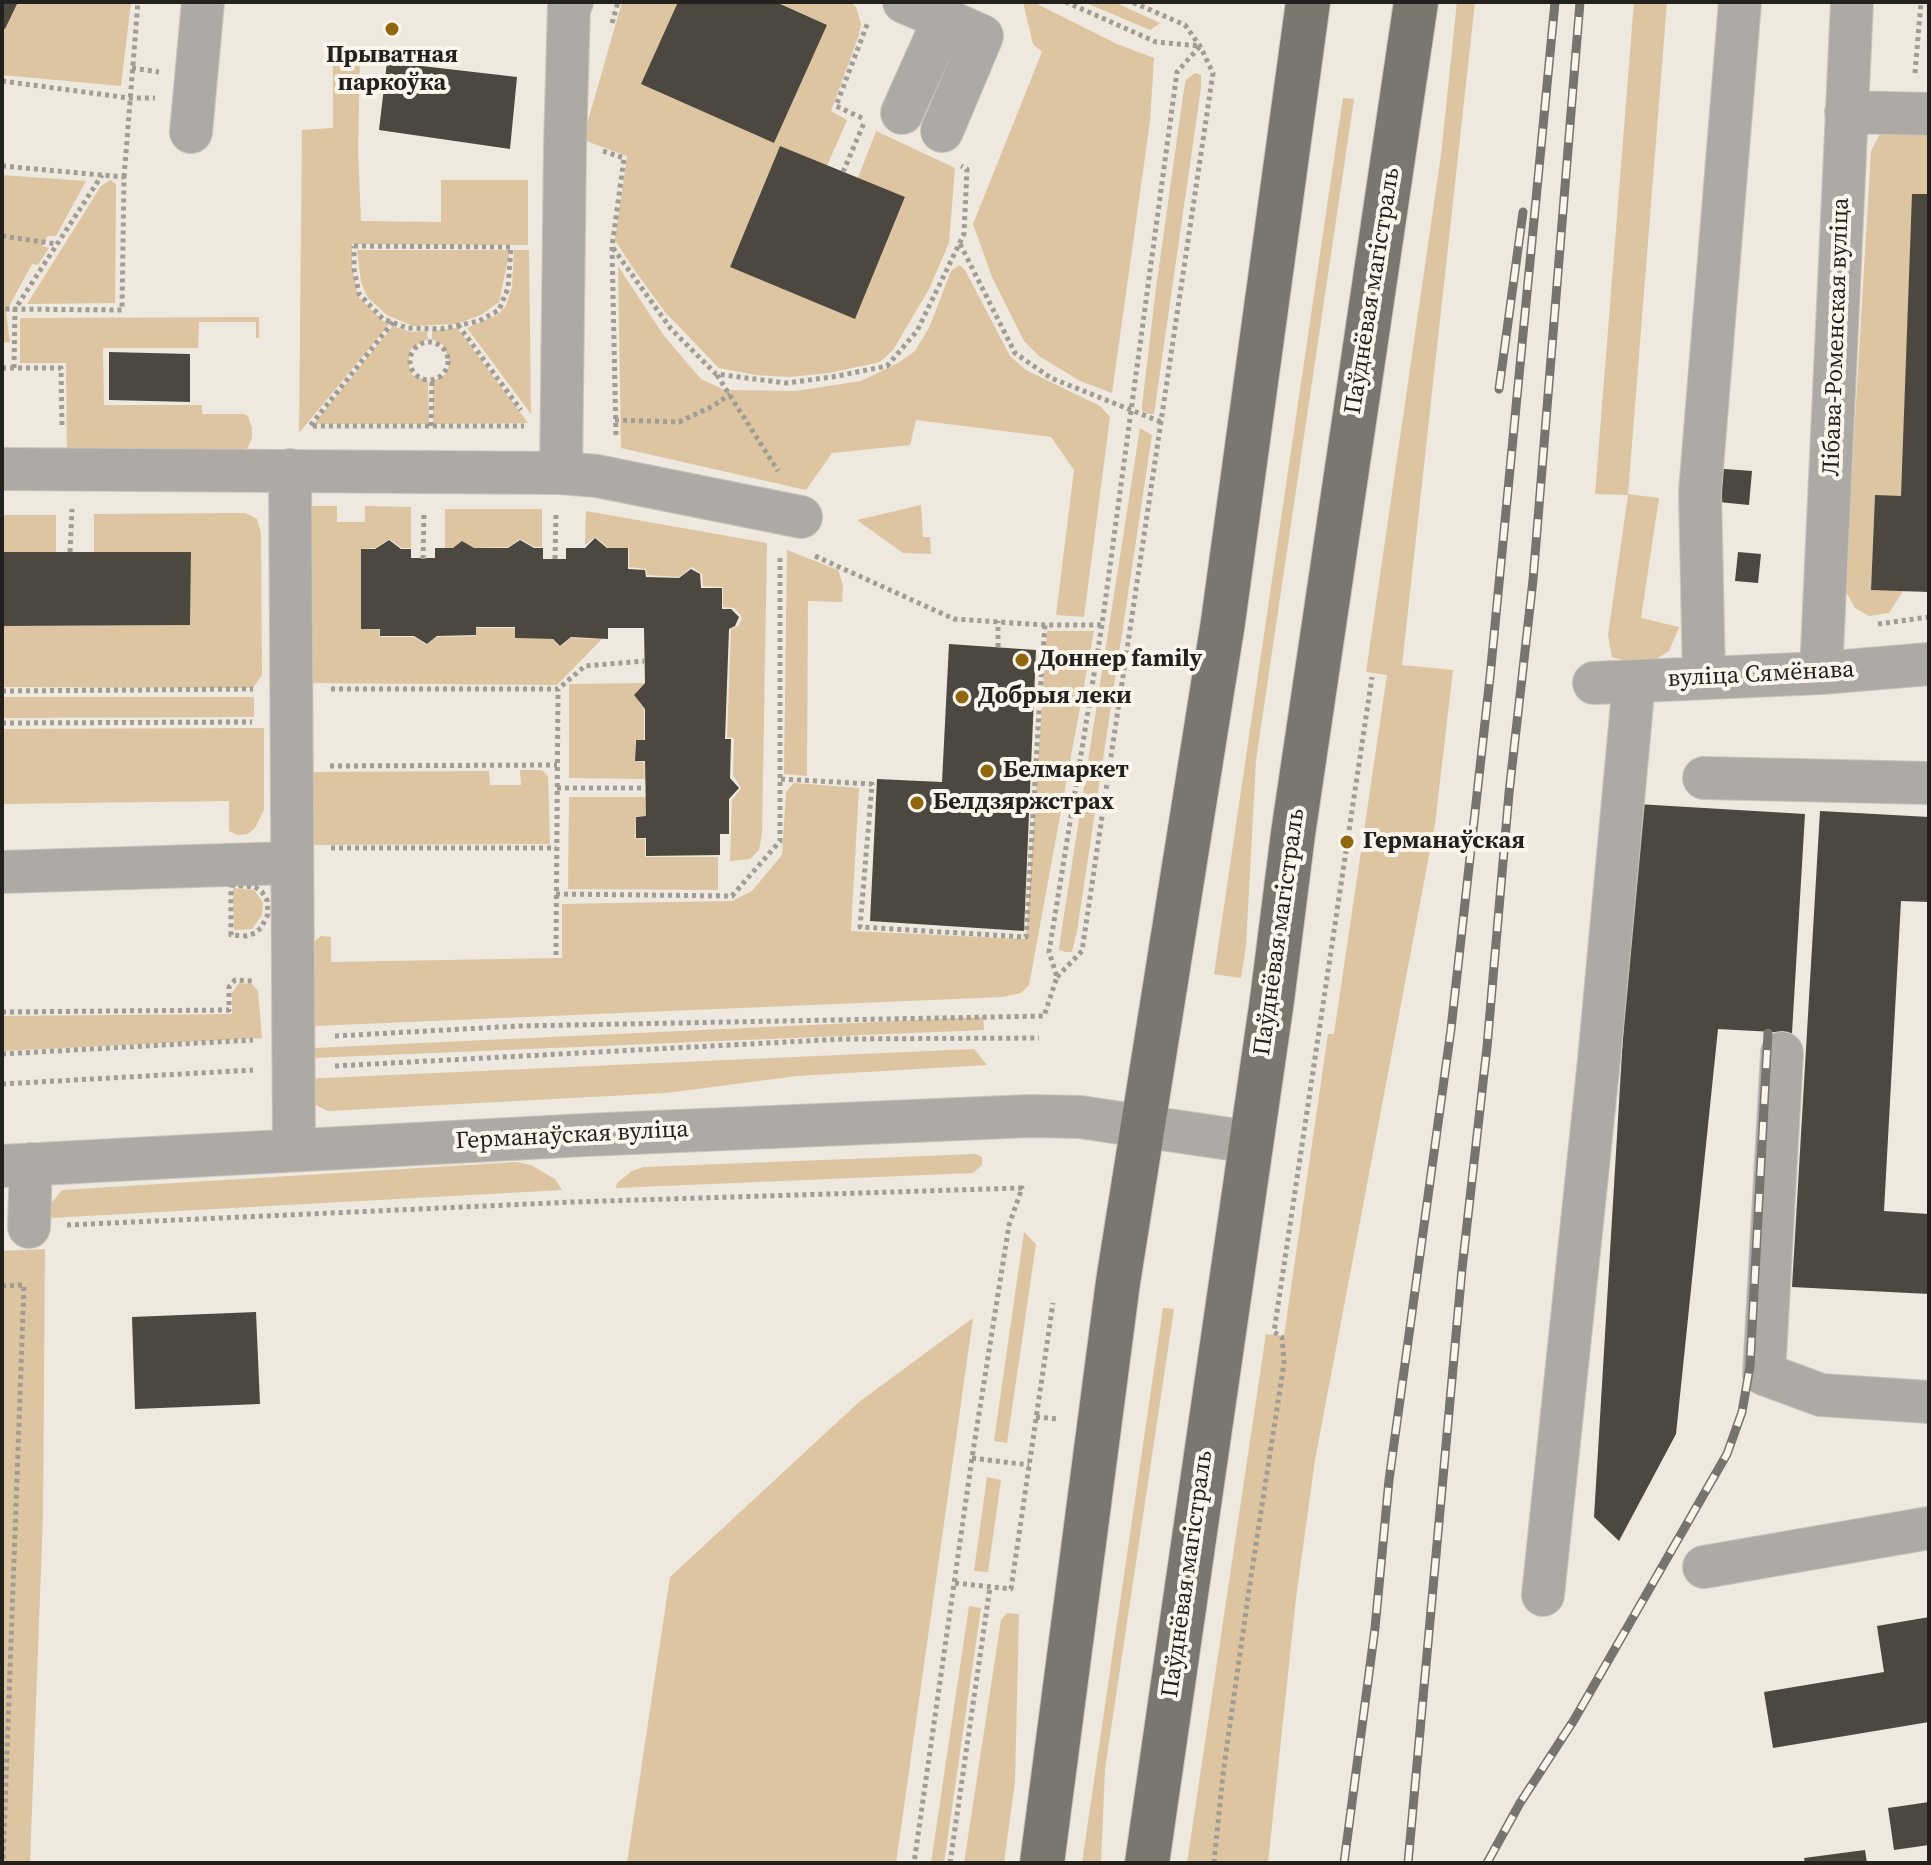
<!DOCTYPE html>
<html>
<head>
<meta charset="utf-8">
<style>
	body { margin:0 }
	#map { position:relative; width:1931px; height:1865px; overflow:hidden; background:#eee8de; font-family:"Source Serif 4",serif }
	canvas { display:block }
	.frame { position:absolute; inset:0; border:4px solid #23211d; pointer-events:none }
</style>
</head>
<body>
<div id="map">
<canvas width="1931" height="1865"></canvas>
<div class="frame"></div>
</div>
<script>
const ctx = document.querySelector('canvas').getContext('2d');
ctx.lineJoin = 'round';
function fill(path, color) {
  ctx.fillStyle = color;
  ctx.fill(path, 'evenodd');
}
function shape(rows) {
  const path = new Path2D();
  for (const r of rows) {
    if (r.length === 3) {
      path.moveTo(r[0] + r[2], r[1]);
      path.arc(r[0], r[1], r[2], 0, 2 * Math.PI);
      continue;
    }
    path.moveTo(r[0], r[1]);
    for (let i = 2; i < r.length; i += 2) path.lineTo(r[i], r[i + 1]);
  }
  return path;
}
function trace(path, color, width, dash) {
  ctx.strokeStyle = color;
  ctx.lineWidth = width;
  ctx.lineCap = dash ? 'butt' : 'round';
  ctx.setLineDash(dash || []);
  ctx.stroke(path);
}
function label(font, color, halo, rows, align = 'center') {
  ctx.font = font + ' "Source Serif 4",serif';
  ctx.lineWidth = 8;
  ctx.setLineDash([]);
  ctx.textBaseline = 'middle';
  ctx.strokeStyle = halo;
  ctx.fillStyle = color;
  for (const [text, x, y, turn = 0] of rows) {
    ctx.save();
    ctx.translate(x, y);
    ctx.rotate((+turn || 0) * Math.PI / 180);
    ctx.textAlign = isNaN(turn) ? turn : align;
    if (halo) ctx.strokeText(text, 0, 0);
    ctx.fillText(text, 0, 0);
    ctx.restore();
  }
}
fill(shape([
	[18,2,131,2,121,86,2,75,2,28,5,29],
	[622,2,678,2,642,84,774,143,827,25,777,2,850,2,856,7,861,24,859,35,831,111,847,120,827,166,780,146,730,267,855,318,905,198,858,178,876,131,955,168,949,243,929,289,893,350,880,362,829,373,790,377,755,375,719,368,665,312,633,268,615,240,627,156,586,141,584,135],
	[1023,2,1033,2,1117,44,1154,58,1150,121,1112,393,1080,381,1039,356,1024,341,992,277,973,224,1042,52,1033,44],
	[1084,2,1114,2,1160,23,1150,30],
	[1457,2,1475,2,1402,665,1453,670,1435,824,1315,1460,1296,1598,1268,1863,1187,1863,1266,1334,1284,1336,1328,1034,1334,1034,1387,675,1366,672,1441,155],
	[1634,2,1667,2,1628,494,1659,498,1641,618,1679,627,1669,651,1651,662,1629,662,1612,657,1608,635,1628,495,1595,494],
	[333,60,360,63,358,149,361,221,441,222,441,180,528,180,528,245,352,244,352,267,358,297,383,321,390,323,299,433,302,130,333,128],
	[1195,73,1201,75,1201,88,1154,414,1149,414,1142,411,1142,406,1156,288,1184,89,1186,80],
	[1343,98,1354,99,1256,760,1246,946,1241,978,1214,974],
	[1929,125,1929,194,1901,496,1875,496,1871,589,1903,591,1889,613,1869,616,1855,608,1845,590,1871,151,1882,130],
	[2,175,86,181,56,236,48,236,42,246,49,248,38,265,32,264,6,312,10,342,2,343],
	[110,180,116,184,115,303,27,304,101,186],
	[357,250,510,250,499,302,481,315,456,324,413,326,387,315,368,298,361,282],
	[514,250,529,250,531,414,467,328,497,315,506,306,512,287],
	[960,265,965,270,1010,356,1026,370,1100,406,1110,417,1084,617,1056,615,1074,470,1051,437,916,420,910,445,832,453,806,490,621,448,618,266,664,336,701,379,724,390,796,391,861,381,898,363,915,351,929,328,951,271],
	[259,317,259,338,256,338,256,322,199,322,198,348,103,348,104,405,202,405,202,414,244,414,248,416,252,428,252,438,246,451,67,457,66,363,20,363,20,318],
	[393,326,411,332,427,331,428,339,411,348,408,363,412,375,428,381,429,424,314,424],
	[457,328,528,423,433,424,433,381,446,374,450,362,443,345,432,339,432,331],
	[1140,428,1152,435,1077,931,1072,952,1066,952,1059,950,1062,928],
	[921,505,923,537,930,537,931,554,903,553,857,520],
	[308,506,337,506,337,522,365,522,365,506,411,507,411,548,402,548,389,539,375,548,361,549,361,629,379,629,380,637,414,637,427,645,437,637,476,636,476,628,515,628,515,638,552,639,560,647,571,638,602,639,557,685,307,683],
	[445,509,542,509,542,547,535,547,520,539,508,547,474,548,462,541,453,548,445,548],
	[586,511,767,543,762,834,759,850,750,859,730,861,732,800,741,788,733,775,734,738,727,737,731,629,738,626,742,619,740,614,734,608,723,607,723,587,703,586,702,574,692,567,679,577,647,575,646,569,629,567,629,548,609,548,595,537,585,545],
	[245,513,257,519,261,533,262,675,253,688,2,687,2,626,190,625,191,552,94,552,94,514],
	[2,515,56,515,56,552,2,552],
	[787,550,838,570,843,585,842,602,808,601,807,776,784,774],
	[1047,631,1094,631,1029,985,1021,993,1002,997,313,1026,315,941,321,936,331,937,331,962,562,958,562,904,732,901,752,891,782,855,786,792,794,783,859,788,851,931,1026,939],
	[644,683,634,695,644,709,644,740,635,740,635,761,644,762,645,779,569,778,569,684],
	[2,697,254,697,254,717,2,718],
	[264,728,264,810,255,828,248,834,238,835,229,831,229,801,2,804,2,729],
	[520,770,542,770,548,776,550,844,312,845,312,772,489,771,490,785,521,785],
	[569,797,646,797,646,816,636,816,635,838,645,839,645,857,718,857,718,890,568,889],
	[233,888,254,890,263,902,262,915,252,929,234,930],
	[239,983,252,984,258,991,262,1038,2,1051,2,1016,232,1014,232,993],
	[983,1017,984,1030,312,1058,314,1048],
	[974,1049,987,1065,797,1076,666,1093,328,1111,311,1103,301,1079],
	[976,1154,982,1157,982,1165,973,1173,616,1188,617,1183,632,1171,644,1167],
	[517,1162,531,1165,555,1179,562,1190,50,1218,50,1205,62,1190],
	[1024,1232,1036,1244,1007,1443,994,1441],
	[45,1249,43,1515,30,1863,2,1863,2,1251],
	[1163,1308,1174,1309,1105,1769,1101,1863,1082,1863],
	[973,1318,896,1863,627,1863,670,1577,859,1402],
	[987,1477,1001,1480,988,1572,974,1571],
	[969,1606,981,1608,944,1863,931,1863],
	[1007,1613,1019,1614,1015,1781,1004,1863,964,1863,1001,1620]
]), '#dcc5a0');
fill(shape([
	[2,2,18,2,5,29,2,28],
	[678,2,776,2,827,25,774,143,641,84],
	[387,62,517,77,510,149,379,130],
	[780,146,905,197,855,319,730,267],
	[1912,194,1929,194,1929,592,1871,590,1875,495,1901,496],
	[109,352,190,354,190,402,109,400],
	[1711,468,1752,471,1749,505,1708,501],
	[595,538,607,548,628,548,628,569,645,570,646,577,679,578,691,569,700,574,701,588,722,588,722,609,731,609,739,617,735,626,729,629,725,739,731,739,730,778,739,788,729,799,729,834,720,834,720,855,646,856,646,838,636,838,636,817,646,816,645,761,635,761,636,740,645,740,645,709,634,695,645,683,644,628,608,628,608,639,571,637,560,646,553,639,515,638,515,627,476,627,476,635,437,636,427,644,414,636,380,636,380,629,361,629,361,549,375,549,389,540,401,549,411,549,411,558,435,558,435,548,453,548,462,541,474,548,508,548,520,540,534,548,543,548,543,559,566,559,566,548,585,548],
	[2,552,191,552,190,625,2,626],
	[1738,552,1761,554,1758,583,1735,581],
	[949,644,1036,650,1024,931,870,921,877,779,942,782],
	[1637,804,1805,814,1792,1033,1718,1029,1676,1434,1619,1541,1594,1517],
	[1820,811,1929,817,1929,902,1901,901,1884,1211,1929,1214,1929,1294,1792,1287],
	[256,1312,260,1404,135,1409,132,1317],
	[1929,1617,1929,1722,1773,1748,1764,1692,1884,1672,1877,1626],
	[1929,1802,1929,1845,1894,1850,1888,1808],
	[1865,1850,1867,1863,1805,1863,1804,1858]
]), '#4d483f');
const minor = shape([
	[1846,112,1929,114],
	[902,113,944,19,904,2],
	[942,131,982,36,944,19],
	[191,132,203,2],
	[2,469,561,473,597,476,801,517],
	[290,470,294,1150],
	[561,473,565,147,569,5,572,2],
	[1821,673,1852,2],
	[1704,678,1700,492,1740,2],
	[1594,683,1821,673,1929,664],
	[1704,778,1929,783],
	[2,872,291,863],
	[1782,1053,1764,1374,1821,1395,1929,1402],
	[2,1166,585,1135,1030,1116,1080,1117,1250,1142],
	[29,1227,31,1164],
	[1704,1567,1929,1528],
	[1543,1595,1599,1060,1634,682]
]);
const major = shape([
	[1042,1863,1118,1282,1223,622,1308,2],
	[1147,1863,1272,1000,1293,834,1416,2]
]);
trace(minor, '#c9c4bb', 44);
trace(major, '#c9c4bb', 46);
trace(shape([
	[612,23,618,2],
	[132,68,159,72],
	[1915,73,1921,2],
	[2,81,129,98,155,98],
	[862,118,836,106,868,22],
	[603,151,624,158,612,247,616,437],
	[2,166,124,177,122,310,2,309],
	[843,172,864,123],
	[124,177,138,2],
	[2,236,57,244],
	[960,244,1015,353,1051,378,1161,422],
	[354,246,511,247,508,288,499,310,479,321,441,329,407,328,383,319,359,294,354,269,354,246],
	[613,248,671,329,716,374,786,383,832,377,887,366,917,331,964,234,967,169,961,166],
	[393,322,310,426,524,426],
	[458,325,521,410],
	[429,361,19],
	[2,368,61,368,62,428],
	[14,368,15,309,102,175],
	[717,375,778,471],
	[615,420,679,422,713,406,730,394],
	[431,426,432,379],
	[70,552,72,509],
	[815,556,954,619,1045,625,1102,625],
	[423,559,424,512],
	[555,559,556,512],
	[1878,624,1929,617],
	[998,647,998,621],
	[331,689,558,689,585,666,644,661],
	[2,691,253,689],
	[1034,694,1040,695,1045,625],
	[2,723,252,722],
	[330,766,557,765],
	[781,779,872,784,860,927,1026,937,1040,695],
	[557,788,646,788],
	[331,848,556,848],
	[231,885,255,887,262,892,267,900,268,914,261,928,255,933,247,936,231,935,231,885],
	[556,894,732,896,780,841,780,555],
	[556,955,558,689],
	[1057,977,1082,951,1213,73,1200,46,1185,25,1132,2],
	[2,1012,229,1010,229,987,235,980,252,981],
	[335,1036,519,1026,1044,1016,1057,977,1049,952,1102,625,1177,72,1200,46,1156,42,1066,2],
	[2,1054,253,1040],
	[335,1066,843,1039,1039,1038],
	[2,1084,253,1070],
	[67,1225,573,1202,1022,1188,1009,1225,972,1458,914,1863],
	[2,1286,24,1285,3,1863],
	[1036,1417,1059,1419],
	[972,1458,1029,1465],
	[955,1583,1011,1589,1053,1303],
	[950,1863,990,1587],
	[1214,1863,1223,1774,1250,1583,1284,1363,1282,1337,1274,1332,1372,677]
]), '#a19d95', 5, [4, 4]);
trace(minor, '#adaaa6', 42);
trace(major, '#7b766e', 44);
const rail = shape([
	[1499,389,1523,212],
	[1344,1863,1375,1628,1389,1480,1451,1029,1490,677,1555,2],
	[1408,1863,1462,1269,1487,1047,1509,793,1533,580,1580,2],
	[1487,1863,1520,1803,1574,1720,1727,1454,1742,1412,1750,1366,1768,1033]
]);
trace(rail, '#77736d', 9);
trace(rail, '#fcf5eb', 6, [18]);
for (const [x, y, r, color] of [
	[392,29,8,"#90670e"],
	[1022,660,8,"#90670e"],
	[962,697,8,"#90670e"],
	[987,771,8,"#90670e"],
	[917,803,8,"#90670e"],
	[1347,842,8,"#90670e"]
]) {
  const dot = new Path2D();
  dot.arc(x, y, r, 0, 2 * Math.PI);
  ctx.fillStyle = color;
  ctx.fill(dot);
  trace(dot, '#fcf5eb', 3);
}
label('bold 24px', '#23211d', '#fcf5eb', [
	["Прыватная",392,56,"center"],
	["паркоўка",392,84,"center"],
	["Доннер family",1038,660],
	["Добрыя леки",978,697],
	["Белмаркет",1003,771],
	["Белдзяржстрах",933,803],
	["Германаўская",1363,842]
], 'left');
label('24px', '#23211d', '#fcf5eb', [
	["Паўднёвая магістраль",1373,291,-81],
	["Лібава-Роменская вуліца",1837,337,-88],
	["вуліца Сямёнава",1761,675,-3],
	["Паўднёвая магістраль",1280,932,-82],
	["Германаўская вуліца",572,1136,-3],
	["Паўднёвая магістраль",1188,1574,-82]
]);
</script>
</body>
</html>
